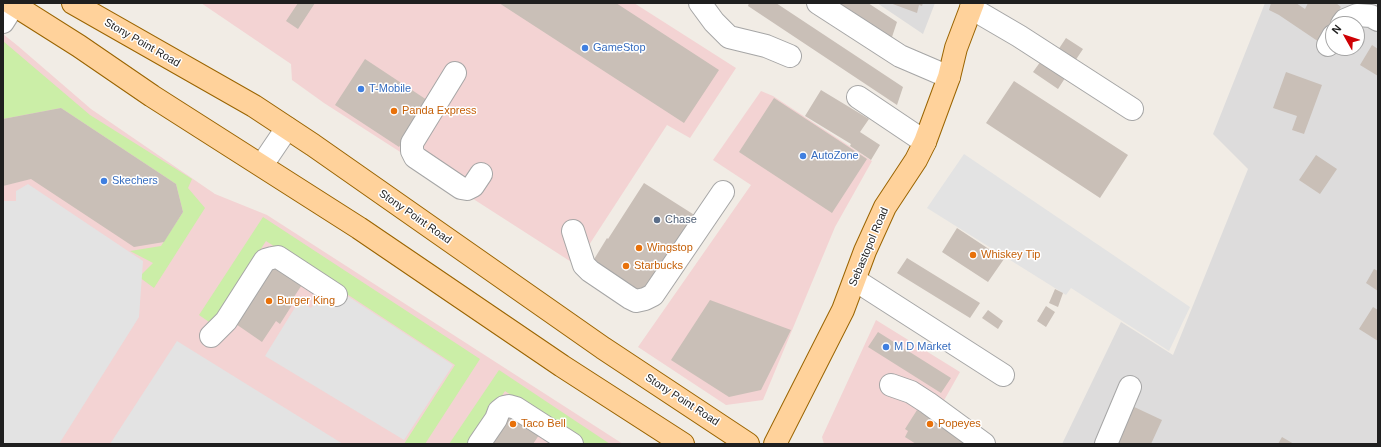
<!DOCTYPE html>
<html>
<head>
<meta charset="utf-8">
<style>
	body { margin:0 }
	#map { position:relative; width:1381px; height:447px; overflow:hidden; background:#f1ece5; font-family:Helvetica,sans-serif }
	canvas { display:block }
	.frame { position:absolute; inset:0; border:4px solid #1f1f1f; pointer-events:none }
	.north { position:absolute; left:1325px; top:16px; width:40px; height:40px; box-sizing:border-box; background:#fff; border:1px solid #a5a5a5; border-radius:50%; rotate:309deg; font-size:11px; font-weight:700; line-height:16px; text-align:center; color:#1f1f1f }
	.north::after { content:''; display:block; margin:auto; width:14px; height:18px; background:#ce0004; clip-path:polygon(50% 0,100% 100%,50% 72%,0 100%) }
</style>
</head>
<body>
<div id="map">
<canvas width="1381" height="447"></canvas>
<div class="frame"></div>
<div class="north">N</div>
</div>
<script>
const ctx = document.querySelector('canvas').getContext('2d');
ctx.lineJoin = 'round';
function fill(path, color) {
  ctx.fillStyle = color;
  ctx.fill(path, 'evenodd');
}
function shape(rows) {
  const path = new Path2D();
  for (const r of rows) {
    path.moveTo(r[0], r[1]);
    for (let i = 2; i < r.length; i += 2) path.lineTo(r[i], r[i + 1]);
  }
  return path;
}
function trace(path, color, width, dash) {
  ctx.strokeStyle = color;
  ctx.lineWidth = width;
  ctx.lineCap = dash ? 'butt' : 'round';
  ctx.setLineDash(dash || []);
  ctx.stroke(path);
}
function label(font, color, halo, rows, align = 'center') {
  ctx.font = font + ' Helvetica,sans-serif';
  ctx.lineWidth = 3;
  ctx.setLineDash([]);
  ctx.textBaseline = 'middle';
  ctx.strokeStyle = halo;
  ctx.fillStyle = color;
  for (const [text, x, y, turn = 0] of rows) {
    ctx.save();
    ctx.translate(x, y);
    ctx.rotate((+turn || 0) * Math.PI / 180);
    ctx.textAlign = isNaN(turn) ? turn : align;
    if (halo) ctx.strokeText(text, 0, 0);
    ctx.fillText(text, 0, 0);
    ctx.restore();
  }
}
fill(shape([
	[877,3,935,3,923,34],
	[1265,3,1378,3,1378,444,1062,444,1121,322,1173,355,1248,169,1213,134],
	[1333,24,1357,24,1357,48,1333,48]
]), '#dddcdc');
fill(shape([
	[201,3,634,3,736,68,690,138,667,125,576,265,324,103,292,80,291,64],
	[3,34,18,46,91,109,215,194,267,215,623,444,3,444],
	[761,91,773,96,872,161,835,227,763,400,726,405,638,347,751,185,713,160],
	[876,320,960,372,942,404,996,444,824,444,822,437]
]), '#f3d3d3');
fill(shape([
	[3,41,90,115,192,179,188,188,205,208,154,288,139,277,153,263,130,251,161,246,183,212,176,184,61,108,3,119],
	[263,217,480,359,425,444,404,444,455,365,266,241,212,324,199,315],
	[499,370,610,444,584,444,505,391,470,444,449,444]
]), '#cbeea7');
fill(shape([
	[964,154,1190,307,1169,351,1071,288,1066,295,927,208],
	[28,184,143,261,139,317,59,444,3,444,3,201,16,201,16,191],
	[329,284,453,365,404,440,265,356,299,301,311,308],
	[177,341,343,444,110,444]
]), '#e3e3e3');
fill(shape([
	[298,3,315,3,298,29,286,21],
	[499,3,616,3,719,70,684,123],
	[749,3,776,3,903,87,897,105,748,6],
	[835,3,868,3,897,22,891,40],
	[890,3,923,3,922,6,919,5,917,13],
	[1271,3,1296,3,1305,9,1308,3,1336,3,1341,7,1327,28,1322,44,1279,15,1269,10],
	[1066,38,1083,49,1075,61,1058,50],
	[1372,45,1378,49,1378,76,1360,65],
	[1043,58,1067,75,1058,89,1033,72],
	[365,59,430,102,399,147,335,105],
	[1286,72,1322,85,1304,134,1292,130,1297,116,1273,108],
	[1014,81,1128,155,1100,198,986,123],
	[821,90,869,119,860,132,880,145,871,160,850,146,851,144,805,116],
	[774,98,867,159,832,213,739,152],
	[61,108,176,184,183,212,164,242,134,247,31,179,3,186,3,119],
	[1316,155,1337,169,1320,194,1299,180],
	[644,183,696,216,646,295,593,261,607,238,608,239],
	[957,228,1004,259,988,282,942,252],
	[907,258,980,303,970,318,897,273],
	[274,260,305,280,292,300,294,302,280,324,276,321,262,342,233,322],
	[1374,269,1378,271,1378,291,1366,283],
	[1055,289,1063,293,1058,307,1049,303],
	[710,300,791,330,761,390,729,397,671,360],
	[1046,306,1055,312,1046,327,1037,321],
	[1373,307,1378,310,1378,341,1359,329],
	[988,310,1003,321,998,329,982,318],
	[878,332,951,378,941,393,868,347],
	[1130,405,1162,420,1151,444,1113,444],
	[917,410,920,412,922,410,977,444,916,444,905,437,908,431,905,429],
	[509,415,539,435,533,444,486,444],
	[1282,437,1294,444,1278,444]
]), '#c9bfb7');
const minor = shape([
	[700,3,714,22,729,37,766,46,790,56],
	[818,3,900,56,949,77],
	[971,8,1019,36,1132,109],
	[3,22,15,3],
	[1342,24,1345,20,1357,15,1371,16,1378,20],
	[1328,45,1333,36],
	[455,73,412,143,412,151,415,157,461,188,467,189,473,186,481,174],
	[858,97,925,142],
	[262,165,287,128],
	[573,231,584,265,590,271,630,298,636,301,645,299,653,295,723,192],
	[855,280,1003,375],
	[211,336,226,321,265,260,272,258,278,257,336,295],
	[891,385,911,392,928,403,984,444],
	[479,444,496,419,499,411,504,407,509,406,516,408,572,444],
	[1106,444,1130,387]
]);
const major = shape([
	[11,3,79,46,152,96,359,228,562,366,683,444],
	[73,3,254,106,313,145,603,348,748,444],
	[775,444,843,310,865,251,885,207,916,160,925,142,949,77,956,48,973,3]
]);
trace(minor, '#a6a6a6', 24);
trace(major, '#9a6400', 24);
trace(minor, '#fff', 22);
trace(major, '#ffd29b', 22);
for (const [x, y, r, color] of [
	[585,48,4,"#3f7fe0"],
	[361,89,4,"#3f7fe0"],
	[394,111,4,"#e8710a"],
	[803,156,4,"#3f7fe0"],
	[104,181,4,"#3f7fe0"],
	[657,220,4,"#5c6f8a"],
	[639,248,4,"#e8710a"],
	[973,255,4,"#e8710a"],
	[626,266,4,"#e8710a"],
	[269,301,4,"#e8710a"],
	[886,347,4,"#3f7fe0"],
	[513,424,4,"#e8710a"],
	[930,424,4,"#e8710a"]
]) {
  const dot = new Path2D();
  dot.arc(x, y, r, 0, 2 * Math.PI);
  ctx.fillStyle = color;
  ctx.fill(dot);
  trace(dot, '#fff', 1.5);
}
label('11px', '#1f1f1f', '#fff', [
	["Stony Point Road",142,43,30],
	["Stony Point Road",415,217,35],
	["Sebastopol Road",869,247,-67],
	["Stony Point Road",682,400,33]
]);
label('11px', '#366cbe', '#fff', [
	["GameStop",593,48],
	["T-Mobile",369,89],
	["AutoZone",811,156],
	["Skechers",112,181],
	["M D Market",894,347]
], 'left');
label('11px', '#c56008', '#fff', [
	["Panda Express",402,111],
	["Wingstop",647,248],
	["Whiskey Tip",981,255],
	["Starbucks",634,266],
	["Burger King",277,301],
	["Taco Bell",521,424],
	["Popeyes",938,424]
], 'left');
label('11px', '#4e5e75', '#fff', [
	["Chase",665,220]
], 'left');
</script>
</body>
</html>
